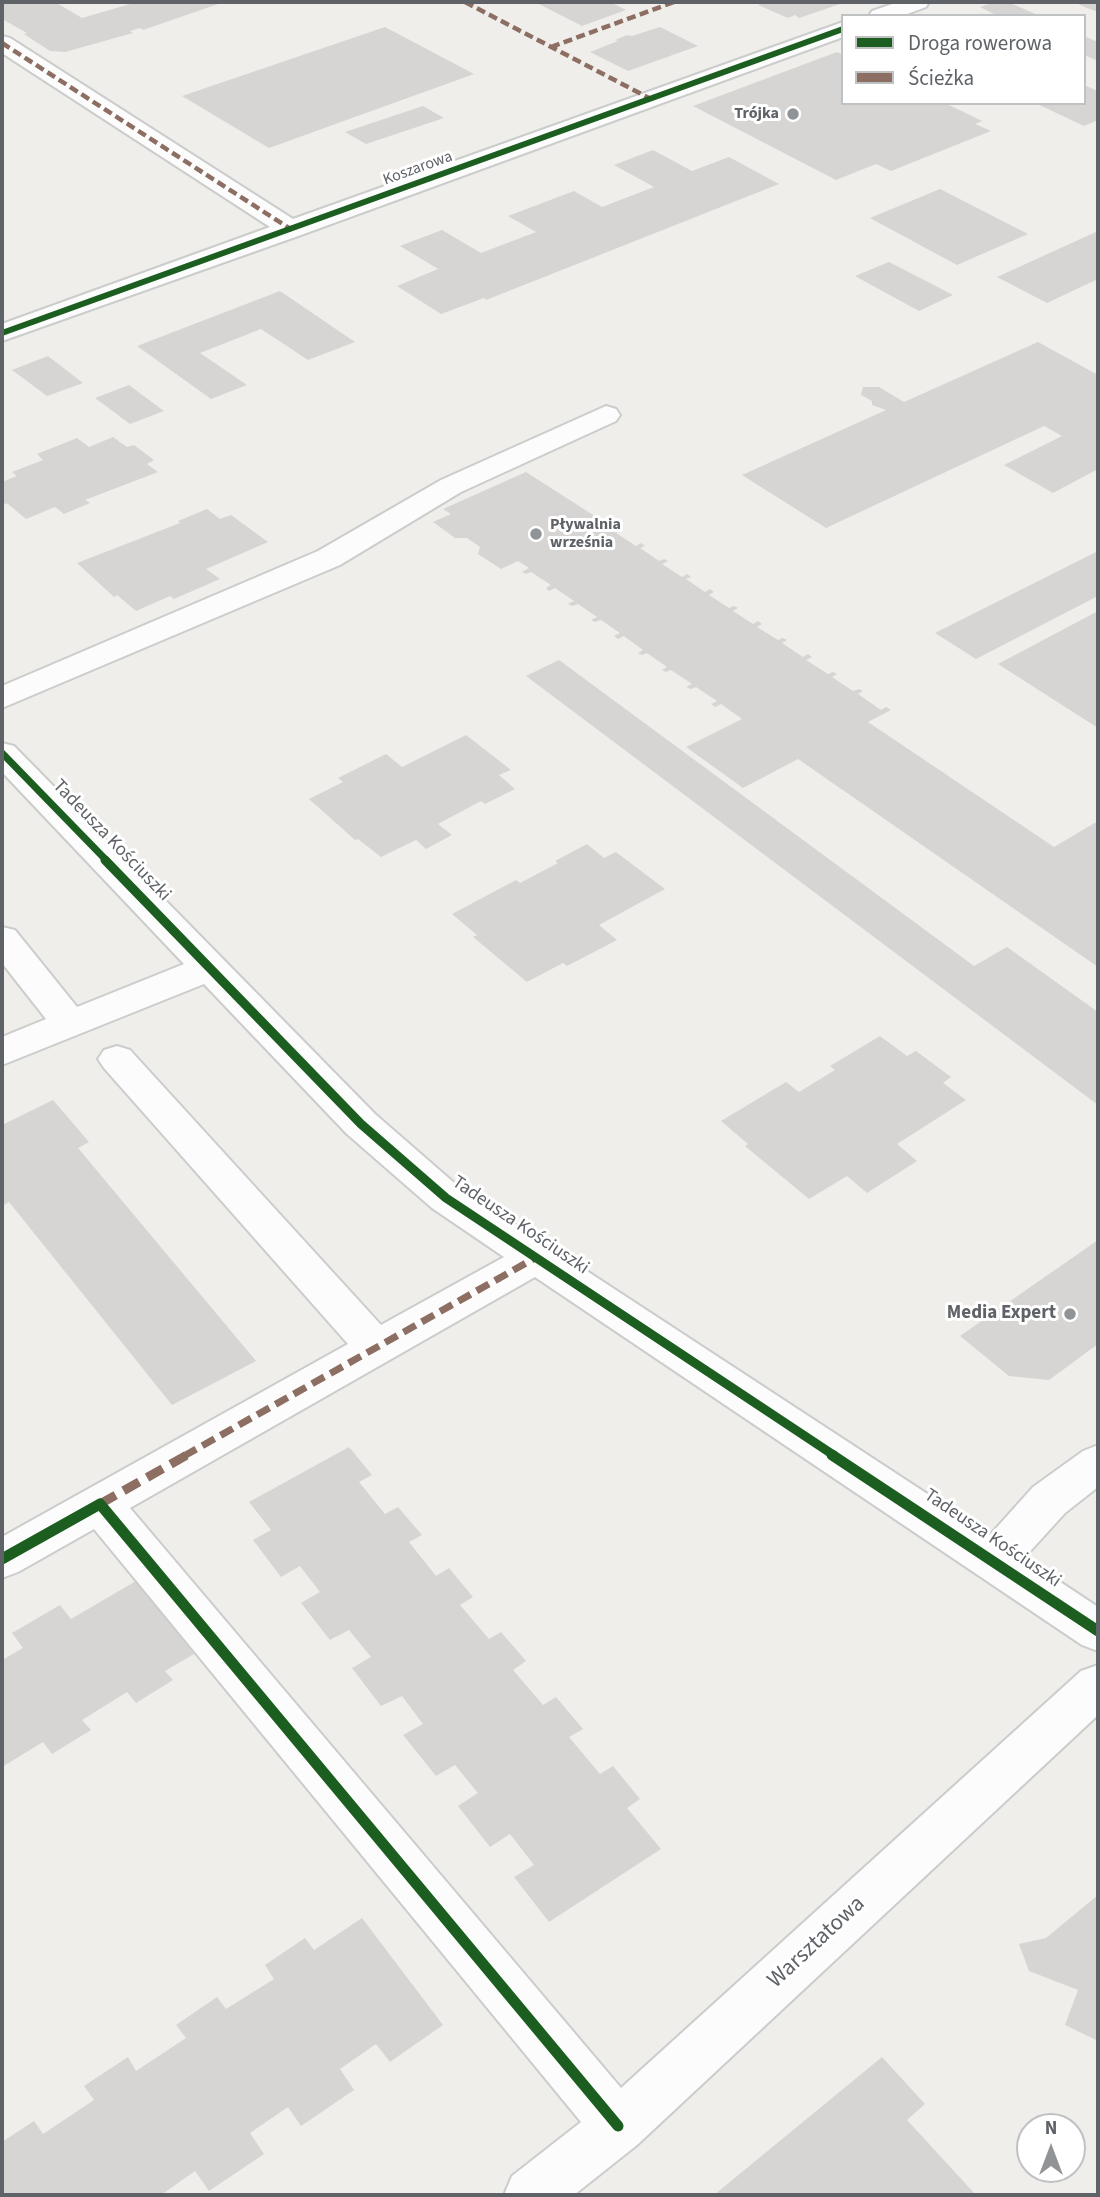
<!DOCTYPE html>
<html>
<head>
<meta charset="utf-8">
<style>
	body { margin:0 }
	#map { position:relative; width:1100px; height:2197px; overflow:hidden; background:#efeeea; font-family:"Source Sans 3",sans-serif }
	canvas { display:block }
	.frame { position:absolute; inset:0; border:4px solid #5f6368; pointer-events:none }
	.legend { position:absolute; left:841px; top:14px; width:245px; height:91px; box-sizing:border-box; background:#fff; border:2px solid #bfc1c3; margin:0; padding:9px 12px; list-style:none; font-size:21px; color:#5f6368 }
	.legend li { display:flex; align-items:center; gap:14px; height:35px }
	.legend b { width:35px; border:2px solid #bfc1c3 }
	.north { position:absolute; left:1016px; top:2113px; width:70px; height:70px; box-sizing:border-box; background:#fff; border:2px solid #bfc1c3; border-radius:50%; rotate:0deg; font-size:19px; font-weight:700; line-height:28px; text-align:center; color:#5f6368 }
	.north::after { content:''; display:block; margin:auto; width:24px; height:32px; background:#919496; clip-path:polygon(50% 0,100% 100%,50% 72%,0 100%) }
</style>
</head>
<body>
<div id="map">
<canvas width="1100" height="2197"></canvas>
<div class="frame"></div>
<ul class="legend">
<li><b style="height:9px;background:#1b5e20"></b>Droga rowerowa</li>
<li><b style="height:9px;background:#8d6e63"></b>Ścieżka</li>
</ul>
<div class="north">N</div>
</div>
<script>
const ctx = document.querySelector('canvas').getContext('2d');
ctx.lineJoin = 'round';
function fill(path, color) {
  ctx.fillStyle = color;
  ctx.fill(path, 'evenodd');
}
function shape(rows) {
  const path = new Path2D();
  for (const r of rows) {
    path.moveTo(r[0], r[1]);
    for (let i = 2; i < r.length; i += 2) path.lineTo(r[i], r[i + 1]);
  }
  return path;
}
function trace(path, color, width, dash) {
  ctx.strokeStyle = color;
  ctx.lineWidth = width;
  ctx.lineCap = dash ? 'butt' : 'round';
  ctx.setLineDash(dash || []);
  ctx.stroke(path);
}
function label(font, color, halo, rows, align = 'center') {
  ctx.font = font + ' "Source Sans 3",sans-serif';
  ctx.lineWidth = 6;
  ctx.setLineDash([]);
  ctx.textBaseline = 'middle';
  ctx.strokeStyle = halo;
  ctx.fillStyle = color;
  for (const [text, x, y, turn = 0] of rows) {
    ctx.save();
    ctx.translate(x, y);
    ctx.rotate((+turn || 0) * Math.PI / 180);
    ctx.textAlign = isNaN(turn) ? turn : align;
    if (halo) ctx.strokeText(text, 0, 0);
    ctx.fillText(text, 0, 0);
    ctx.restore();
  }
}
fill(shape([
	[2,2,55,2,82,18,137,2,224,2,143,30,140,28,130,31,133,33,65,52,50,51,24,34,27,33,2,19],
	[535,2,610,2,626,10,582,26],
	[759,2,839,2,843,3,799,18,795,15,788,18,758,5,762,3],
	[995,2,1008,2,1040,16,998,16,980,7],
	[1074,2,1098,2,1098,12,1087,8],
	[385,27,474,74,269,148,182,96],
	[660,27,698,46,628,71,590,52,618,41,615,40,627,35,632,36],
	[1084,36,1098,42,1098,61,1084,55],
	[837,52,843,55,843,103,945,103,982,121,975,124,991,131,891,171,876,164,836,180,693,106],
	[1084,85,1098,91,1098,120,1084,126,1035,103,1084,103],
	[423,106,444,118,366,144,345,132],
	[653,150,692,171,729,157,779,184,486,300,484,298,441,314,397,286,438,269,400,246,442,230,481,253,536,232,508,216,574,191,602,207,654,187,614,165],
	[940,189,1028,234,957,265,870,218],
	[1098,231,1098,279,1047,303,997,277],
	[889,262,926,281,953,295,919,311,855,276],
	[280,291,355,342,308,360,261,329,200,353,247,385,211,399,137,346],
	[1038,342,1098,375,1098,469,1053,493,1004,465,1062,436,1044,426,826,528,742,475,886,410,872,405,872,401,861,395,863,387,879,387,904,402],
	[48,356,83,383,47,396,12,370],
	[129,385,164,411,130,424,95,398],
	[113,437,127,447,134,445,154,460,147,464,158,472,85,500,90,503,64,514,55,507,26,519,8,504,2,503,2,482,17,476,12,472,43,460,37,454,77,438,89,447],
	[526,472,615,529,618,528,621,530,616,533,636,546,641,543,645,546,640,548,659,561,664,559,668,561,662,564,682,577,687,574,691,577,686,579,705,592,710,589,714,592,709,595,729,608,734,606,738,608,733,611,753,624,758,621,762,624,757,627,778,640,783,638,787,640,782,643,803,657,808,654,812,657,806,660,828,674,833,672,837,674,832,677,853,691,859,689,863,691,858,694,881,710,886,707,891,710,868,722,1054,847,1098,821,1098,967,798,759,743,788,686,747,742,719,721,704,715,707,711,704,717,701,696,687,691,689,686,687,692,684,671,670,666,672,662,670,667,667,647,653,642,655,638,653,643,650,624,636,618,639,614,636,620,633,601,620,595,622,591,620,597,617,578,604,572,606,568,604,574,601,555,588,549,591,546,588,551,585,531,572,526,574,522,572,529,568,518,561,501,569,478,554,480,547,467,538,455,538,433,522,451,514,443,509],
	[207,509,220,519,231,515,268,542,206,569,220,579,174,599,170,596,136,611,117,595,114,597,77,563,180,523,178,521],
	[1098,551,1098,596,976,659,935,633],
	[1098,611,1098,728,998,664],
	[559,660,974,966,1007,947,1098,1012,1098,1105,526,676],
	[466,735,511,770,499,775,515,789,485,804,481,801,438,824,452,835,426,849,416,840,381,857,358,839,355,840,309,799,343,782,338,778,386,754,402,767],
	[587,844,604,858,616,852,665,889,599,925,617,940,567,966,563,963,527,982,473,937,477,935,452,914,516,880,520,883,558,863,555,861],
	[880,1036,907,1056,916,1051,951,1077,943,1083,966,1100,897,1144,917,1161,867,1193,847,1176,809,1199,745,1146,748,1144,721,1121,786,1082,799,1092,835,1070,830,1066],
	[53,1100,89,1142,78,1148,256,1361,172,1405,9,1202,2,1206,2,1125],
	[1098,1240,1098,1344,1049,1380,1009,1376,960,1336],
	[349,1447,372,1475,359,1482,385,1514,398,1507,422,1535,409,1542,436,1576,449,1568,473,1597,460,1605,489,1639,501,1632,526,1661,513,1670,543,1705,556,1697,583,1729,569,1737,600,1774,613,1766,640,1799,627,1808,661,1849,549,1922,514,1877,534,1865,510,1834,490,1847,458,1806,478,1793,455,1765,436,1776,403,1735,423,1724,402,1696,381,1706,352,1668,371,1657,349,1630,330,1640,301,1603,320,1592,300,1566,281,1577,253,1540,271,1530,249,1502],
	[136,1581,194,1654,165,1671,173,1680,136,1703,127,1692,82,1720,91,1730,52,1754,43,1742,2,1767,2,1660,23,1648,12,1633,60,1605,71,1619],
	[1098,1895,1098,2041,1065,2025,1078,1990,1029,1971,1019,1944,1046,1938],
	[362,1918,443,2025,390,2062,376,2044,340,2069,354,2090,301,2126,288,2107,250,2133,264,2154,209,2191,195,2171,161,2195,2,2195,2,2142,34,2121,43,2134,94,2100,84,2086,128,2057,136,2071,186,2038,176,2025,217,1997,226,2009,274,1979,265,1965,305,1938,314,1950],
	[882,2057,925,2104,907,2120,976,2195,714,2195]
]), '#d6d5d3');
const minor = shape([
	[898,2,929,2,926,7,902,16,869,16,872,11,898,2],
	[843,22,843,37,301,235,2,341,2,324,270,227,2,53,2,36,10,38,293,219,843,22],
	[606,406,616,409,620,415,616,421,461,492,340,565,2,708,2,686,318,551,441,480,606,406],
	[2,743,14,746,375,1114,460,1188,990,1535,1033,1487,1083,1451,1098,1445,1098,1487,1065,1513,1024,1558,1098,1607,1098,1651,1082,1645,535,1277,130,1508,621,2088,1081,1671,1098,1665,1098,1715,637,2145,574,2195,504,2195,512,2176,581,2122,94,1529,18,1572,2,1578,2,1537,348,1344,104,1068,98,1059,104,1050,117,1046,130,1050,381,1325,504,1257,432,1208,347,1134,204,984,2,1065,2,1037,46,1019,2,963,2,927,15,930,77,1007,184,964,2,772,2,743]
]);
trace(minor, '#cbcccc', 4);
fill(minor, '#fdfcfc');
trace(shape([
	[465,2,651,99],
	[2,43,292,230],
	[551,47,674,2]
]), '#8d6e63', 4.5, [9, 4.5]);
trace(shape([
	[184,1456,535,1258]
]), '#8d6e63', 7, [14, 7]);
trace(shape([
	[100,1504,187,1455]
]), '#8d6e63', 9, [18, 9]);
trace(shape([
	[2,333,843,29]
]), '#1b5e20', 6);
trace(shape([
	[2,753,107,861]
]), '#1b5e20', 7);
trace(shape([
	[105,860,361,1124,446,1198,835,1456]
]), '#1b5e20', 9);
trace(shape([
	[832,1455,1098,1631],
	[2,1559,100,1504,618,2126]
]), '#1b5e20', 11);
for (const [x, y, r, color] of [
	[793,114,7,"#919496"],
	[536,534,7,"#919496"],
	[1070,1314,7,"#919496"]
]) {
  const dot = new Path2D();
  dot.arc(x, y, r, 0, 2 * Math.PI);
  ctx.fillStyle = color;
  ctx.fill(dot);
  trace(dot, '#fff', 2.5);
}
label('bold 16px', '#5f6368', '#fff', [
	["Trójka",779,114],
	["Pływalnia",550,525,"left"],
	["września",550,543,"left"]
], 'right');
label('16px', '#5f6368', '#fff', [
	["Koszarowa",418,169,-20]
]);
label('19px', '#5f6368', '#fff', [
	["Tadeusza Kościuszki",111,841,46],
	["Tadeusza Kościuszki",520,1226,34],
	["Tadeusza Kościuszki",992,1539,34]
]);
label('bold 19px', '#5f6368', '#fff', [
	["Media Expert",1056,1314]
], 'right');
label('23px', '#5f6368', '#fff', [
	["Warsztatowa",817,1943,-43]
]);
</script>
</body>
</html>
